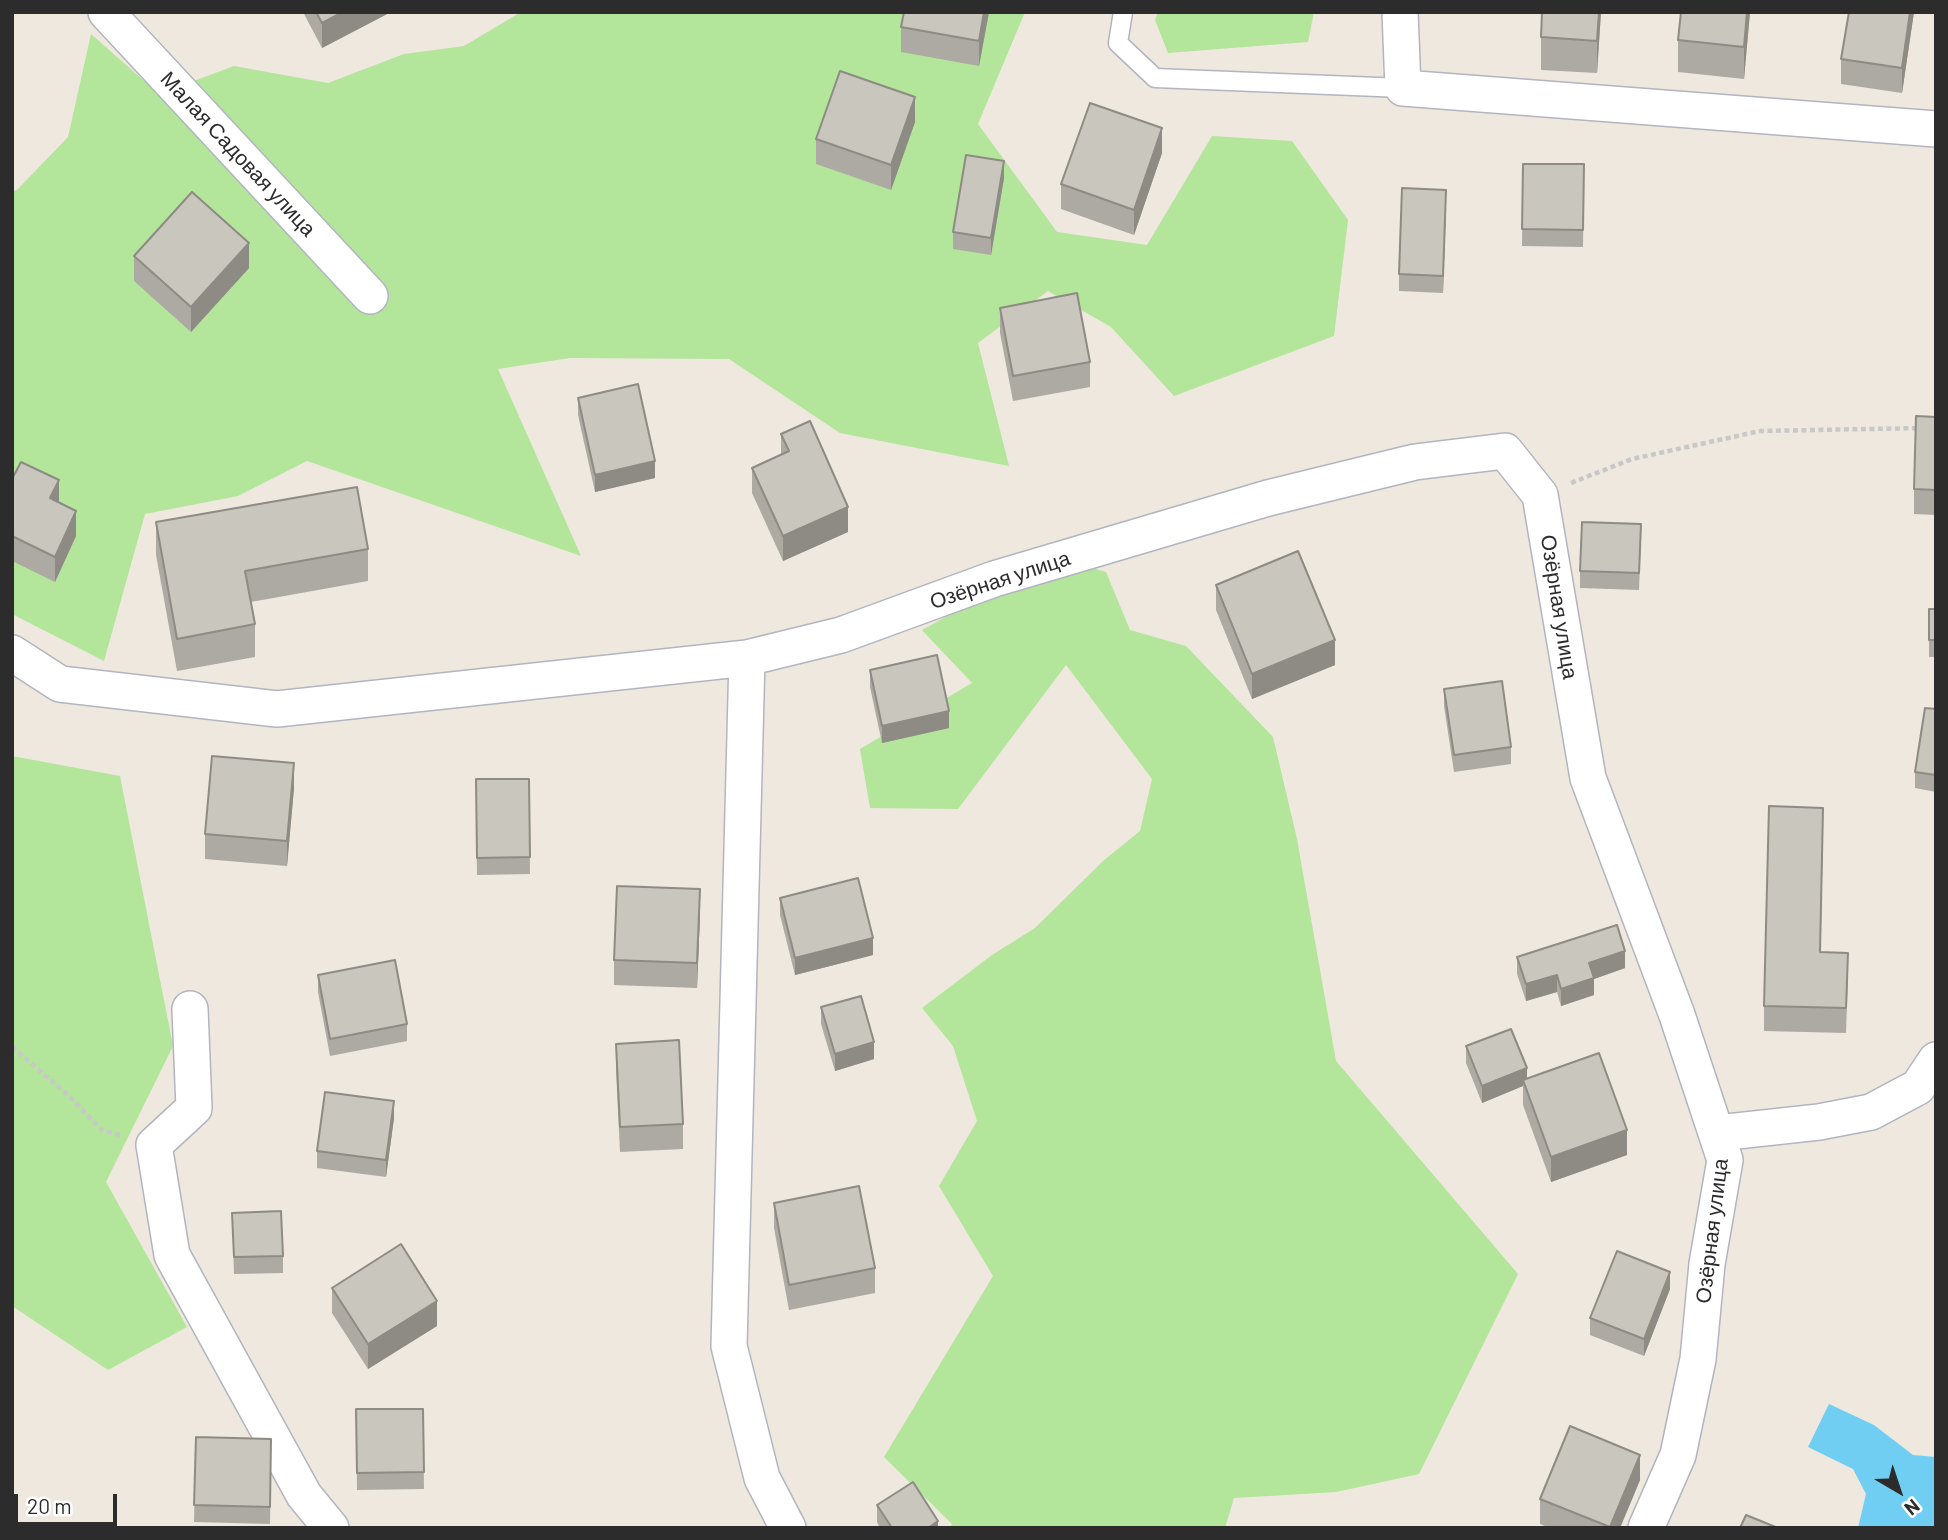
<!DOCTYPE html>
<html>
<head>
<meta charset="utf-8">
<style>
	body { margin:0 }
	#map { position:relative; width:1948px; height:1540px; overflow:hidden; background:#eee8df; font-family:Barlow,sans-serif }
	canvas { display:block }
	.frame { position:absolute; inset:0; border:14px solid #2c2c2c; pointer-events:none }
	.north { position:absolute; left:1864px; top:1456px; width:70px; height:70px; -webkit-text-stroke:5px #fff; paint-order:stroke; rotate:141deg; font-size:19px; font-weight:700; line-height:28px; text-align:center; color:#2c2c2c }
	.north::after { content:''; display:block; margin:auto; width:24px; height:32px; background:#2c2c2c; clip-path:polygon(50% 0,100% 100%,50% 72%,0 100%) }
	.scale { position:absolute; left:14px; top:1494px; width:103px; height:32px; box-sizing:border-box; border:4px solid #2c2c2c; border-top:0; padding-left:9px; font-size:21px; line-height:24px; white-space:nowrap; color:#2c2c2c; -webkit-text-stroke:5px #fff; paint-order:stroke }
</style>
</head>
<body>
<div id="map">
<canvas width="1948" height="1540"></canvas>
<div class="frame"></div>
<div class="north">N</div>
<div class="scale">20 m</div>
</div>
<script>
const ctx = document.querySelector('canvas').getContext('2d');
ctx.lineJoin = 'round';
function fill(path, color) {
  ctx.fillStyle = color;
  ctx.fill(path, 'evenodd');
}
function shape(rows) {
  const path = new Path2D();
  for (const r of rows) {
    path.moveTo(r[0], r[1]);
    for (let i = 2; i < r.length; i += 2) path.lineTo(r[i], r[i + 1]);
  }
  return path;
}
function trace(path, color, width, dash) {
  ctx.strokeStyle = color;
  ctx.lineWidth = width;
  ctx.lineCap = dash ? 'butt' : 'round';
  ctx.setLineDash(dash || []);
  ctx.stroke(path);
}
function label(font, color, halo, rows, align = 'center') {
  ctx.font = font + ' Barlow,sans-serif';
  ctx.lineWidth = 7;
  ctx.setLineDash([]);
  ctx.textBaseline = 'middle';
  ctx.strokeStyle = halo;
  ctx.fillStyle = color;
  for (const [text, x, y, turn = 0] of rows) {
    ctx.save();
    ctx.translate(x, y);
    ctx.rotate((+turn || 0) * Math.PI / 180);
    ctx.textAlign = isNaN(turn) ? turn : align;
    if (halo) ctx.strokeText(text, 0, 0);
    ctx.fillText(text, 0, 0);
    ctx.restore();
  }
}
fill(shape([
	[521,12,1025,12,978,124,1057,232,1147,245,1212,136,1292,141,1348,220,1334,336,1174,396,1111,327,1048,291,978,343,1009,466,840,433,729,359,570,358,498,369,581,556,307,461,238,496,145,514,104,661,12,614,12,191,17,190,68,137,91,34,159,94,234,66,328,83,404,54,464,46],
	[1158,12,1314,12,1308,42,1168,53,1155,20],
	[1072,562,1106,572,1130,630,1186,646,1273,737,1297,839,1336,1061,1518,1274,1419,1474,1336,1492,1234,1498,1225,1528,950,1528,952,1524,884,1457,993,1276,939,1186,977,1121,953,1046,922,1008,992,955,1035,928,1103,861,1140,831,1152,779,1066,665,958,809,870,808,860,749,972,683,922,630,990,593],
	[12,756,120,776,173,1046,106,1182,187,1327,108,1370,12,1306]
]), '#b3e59a');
fill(shape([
	[1829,1404,1874,1425,1913,1455,1936,1457,1936,1528,1858,1528,1866,1494,1853,1469,1808,1447]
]), '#70cef2');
const lane = shape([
	[1123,12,1118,43,1155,78,1403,88]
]);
const street = shape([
	[106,12,370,296],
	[1400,12,1403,88,1936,129],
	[12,653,60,684,277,709,747,658,729,1346,762,1478,788,1528],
	[747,658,841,635,994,579,1268,498,1415,462,1505,451,1540,495,1588,778,1677,1015,1725,1160,1707,1264,1698,1359,1678,1455,1646,1528],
	[190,1009,194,1108,154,1145,172,1255,304,1495,331,1528],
	[1718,1133,1819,1122,1871,1112,1918,1087,1936,1060]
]);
trace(lane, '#b2b5c0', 21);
trace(street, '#b2b5c0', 38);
trace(shape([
	[1571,483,1632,459,1760,431,1922,428],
	[12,1047,68,1095,102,1130,123,1136]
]), '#c8c8c8', 4.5, [5, 3.5]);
trace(lane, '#fff', 18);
trace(street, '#fff', 35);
fill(shape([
	[303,12,391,12,322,48],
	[904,12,989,12,979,66,901,52,901,27],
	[1601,12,1597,73,1541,70,1541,37],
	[1750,12,1744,79,1678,72,1678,40],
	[1914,12,1902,93,1841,84,1841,59],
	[915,122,891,190,816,164,816,139],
	[1162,153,1134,235,1061,209,1061,184],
	[1523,164,1584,164,1583,247,1522,246],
	[1004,178,991,255,953,249,953,232],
	[1446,207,1443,293,1399,291,1399,274],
	[134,256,249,268,191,332,134,281],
	[1000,308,1090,362,1090,387,1013,401,1000,333],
	[578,398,655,478,595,492,578,415],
	[1936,417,1936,515,1914,514,1914,489],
	[781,434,848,532,783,561,752,493,752,468,781,455],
	[12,479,59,502,76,536,55,582,12,561],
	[156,522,368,549,368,581,251,602,255,624,255,657,177,671,156,555],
	[1641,541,1639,590,1580,588,1580,571],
	[1216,585,1335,665,1252,699,1216,610],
	[1929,609,1936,609,1936,657,1929,657],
	[870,670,949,728,882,743,870,687],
	[1444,689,1511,747,1511,764,1454,772,1444,706],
	[1936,709,1936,792,1915,788,1915,772],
	[476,779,529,779,530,874,477,875],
	[294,788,287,866,205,859,205,834],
	[1823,833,1820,952,1848,978,1846,1033,1764,1031,1764,1006],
	[780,898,873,955,795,975,780,915],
	[700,914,697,988,614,985,614,960],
	[1517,957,1625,968,1594,979,1594,995,1561,1006,1557,992,1526,1001,1517,974],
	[318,975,407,1024,407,1041,330,1056,318,992],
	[821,1007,874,1059,835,1071,821,1024],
	[616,1044,683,1124,683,1149,620,1152,616,1069],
	[1466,1046,1527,1079,1627,1155,1551,1182,1523,1105,1523,1086,1482,1103,1466,1063],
	[394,1118,386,1177,317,1168,317,1151],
	[774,1203,875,1268,875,1293,789,1310,774,1228],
	[232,1213,283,1256,283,1273,234,1274],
	[332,1288,437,1326,368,1369,332,1313],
	[1670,1289,1644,1356,1590,1335,1590,1318],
	[356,1409,423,1409,424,1489,357,1490],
	[196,1437,271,1456,270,1524,194,1522],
	[1640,1480,1620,1528,1550,1528,1540,1524,1540,1499],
	[877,1505,938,1528,880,1528,877,1522]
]), '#adaaa3');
fill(shape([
	[343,12,391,12,322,48,322,23],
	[984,12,989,12,979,66,979,41],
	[1599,12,1601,12,1597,73,1597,41],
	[1747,12,1750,12,1744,79,1744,47],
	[1910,12,1914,12,1902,93,1902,68],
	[915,97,915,122,891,190,891,165],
	[1162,128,1162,153,1134,235,1134,210],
	[1004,161,1004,178,991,255,991,238],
	[1446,190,1446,207,1443,293,1443,276],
	[249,243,249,268,191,332,191,307],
	[655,461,655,478,595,492,595,475],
	[59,480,59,505,50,498],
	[848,507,848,532,783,561,783,536],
	[76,511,76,536,55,582,55,557],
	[1335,640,1335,665,1252,699,1252,674],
	[949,711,949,728,882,743,882,726],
	[294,763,294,788,287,866,287,841],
	[1823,808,1823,833,1820,977,1820,952],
	[700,889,700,914,697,988,697,963],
	[873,938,873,955,795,975,795,958],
	[1625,951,1625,968,1594,979,1594,995,1561,1006,1561,989,1589,963],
	[1557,975,1557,992,1526,1001,1526,984],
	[874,1042,874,1059,835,1071,835,1054],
	[1527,1068,1527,1085,1523,1080,1523,1086,1482,1103,1482,1086],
	[394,1101,394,1118,386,1177,386,1160],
	[1627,1130,1627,1155,1551,1182,1551,1157],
	[1670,1272,1670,1289,1644,1356,1644,1339],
	[437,1301,437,1326,368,1369,368,1344],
	[1640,1455,1640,1480,1620,1528,1610,1528],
	[938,1521,938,1528,928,1528]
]), '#8d8b84');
const building = shape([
	[316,12,343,12,322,23,316,12],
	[904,12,984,12,979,41,901,27,904,12],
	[1542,12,1599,12,1597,41,1541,37,1542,12],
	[1681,12,1747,12,1744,47,1678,40,1681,12],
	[1849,12,1910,12,1902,68,1841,59,1849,12],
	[840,71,915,97,891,165,816,139,840,71],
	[1090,103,1162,128,1134,210,1061,184,1090,103],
	[966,155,1004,161,991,238,953,232,966,155],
	[1523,164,1584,164,1583,230,1522,229,1523,164],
	[1402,188,1446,190,1443,276,1399,274,1402,188],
	[192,192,249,243,191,307,134,256,192,192],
	[1077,293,1090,362,1013,376,1000,308,1077,293],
	[638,384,655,461,595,475,578,398,638,384],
	[1916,416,1936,417,1936,490,1914,489,1916,416],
	[810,421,848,507,783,536,752,468,789,451,781,434,810,421],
	[21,462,59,480,50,498,76,511,55,557,12,536,12,479,21,462],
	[357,487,368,549,245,571,255,624,177,639,156,522,357,487],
	[1582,522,1641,524,1639,573,1580,571,1582,522],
	[1298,551,1335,640,1252,674,1216,585,1298,551],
	[1929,609,1936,609,1936,640,1929,640,1929,609],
	[937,655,949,711,882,726,870,670,937,655],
	[1502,681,1511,747,1454,755,1444,689,1502,681],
	[1925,708,1936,709,1936,775,1915,772,1925,708],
	[212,756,294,763,287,841,205,834,212,756],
	[476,779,529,779,530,857,477,858,476,779],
	[1769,806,1823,808,1820,952,1848,953,1846,1008,1764,1006,1769,806],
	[858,878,873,938,795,958,780,898,858,878],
	[617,886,700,889,697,963,614,960,617,886],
	[1617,925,1625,951,1589,963,1594,978,1561,989,1557,975,1526,984,1517,957,1617,925],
	[395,960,407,1024,330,1039,318,975,395,960],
	[861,996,874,1042,835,1054,821,1007,861,996],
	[1511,1029,1527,1068,1482,1086,1466,1046,1511,1029],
	[679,1040,683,1124,620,1127,616,1044,679,1040],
	[1599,1053,1627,1130,1551,1157,1523,1080,1599,1053],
	[325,1092,394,1101,386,1160,317,1151,325,1092],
	[859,1186,875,1268,789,1285,774,1203,859,1186],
	[281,1211,283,1256,234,1257,232,1213,281,1211],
	[401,1244,437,1301,368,1344,332,1288,401,1244],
	[1617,1251,1670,1272,1644,1339,1590,1318,1617,1251],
	[356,1409,423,1409,424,1472,357,1473,356,1409],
	[1570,1426,1640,1455,1610,1527,1540,1499,1570,1426],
	[196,1437,271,1439,270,1507,194,1505,196,1437],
	[913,1482,938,1521,928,1528,892,1528,877,1505,913,1482],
	[1746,1515,1778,1528,1740,1528,1746,1515]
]);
fill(building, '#c9c6bd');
trace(building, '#8d8b84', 2);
label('21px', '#2c2c2c', '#fff', [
	["Малая Садовая улица",238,154,47],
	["Озёрная улица",1000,580,-18],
	["Озёрная улица",1559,607,81],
	["Озёрная улица",1712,1231,-83]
]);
</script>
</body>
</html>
